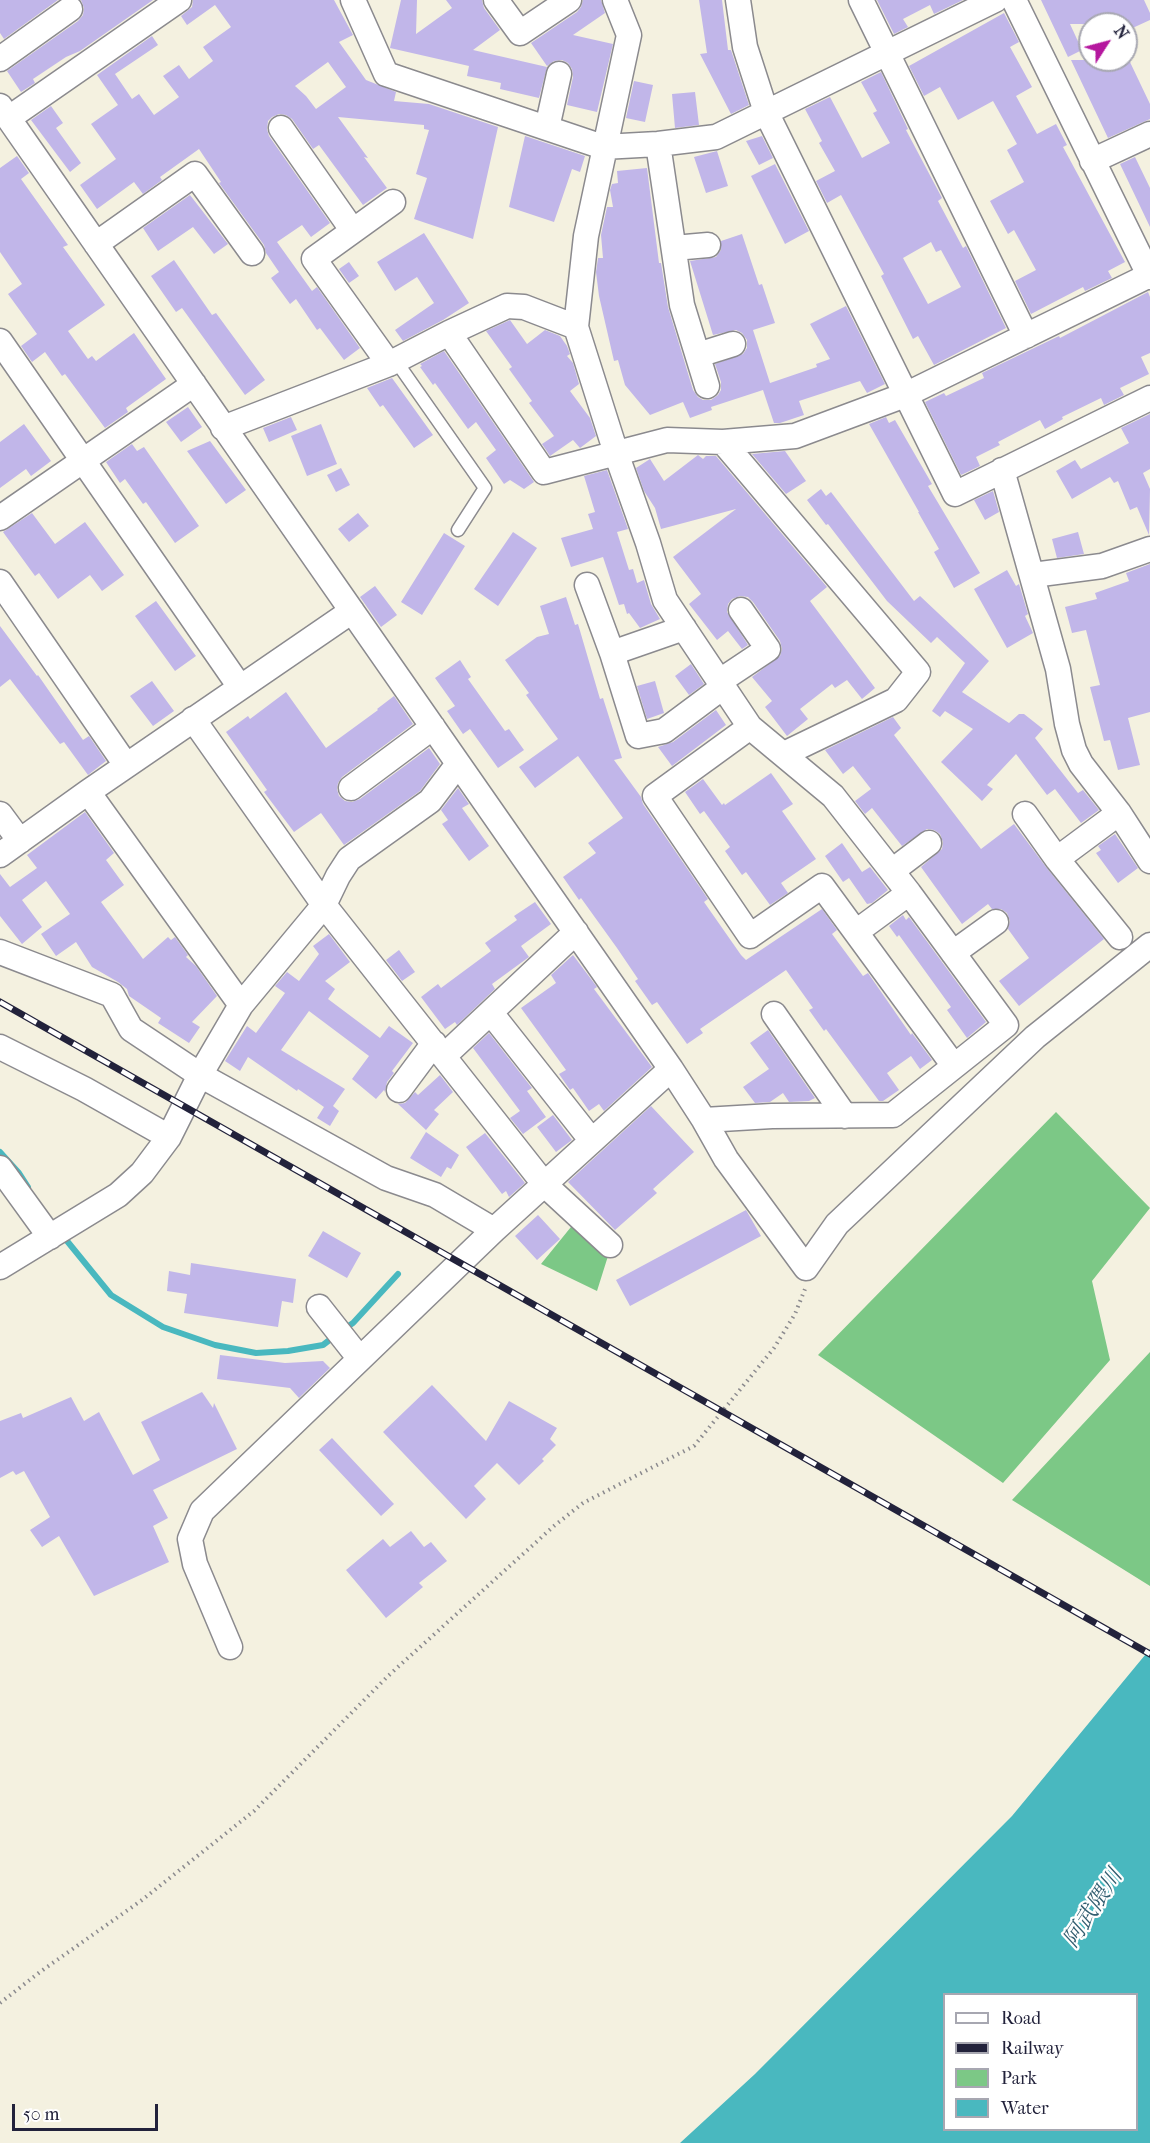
<!DOCTYPE html>
<html>
<head>
<meta charset="utf-8">
<style>
	body { margin:0 }
	#map { position:relative; width:1150px; height:2143px; overflow:hidden; background:#f4f1e0; font-family:"IM FELL French Canon",serif }
	canvas { display:block }
	.legend { position:absolute; left:943px; top:1993px; width:195px; height:138px; box-sizing:border-box; background:#fff; border:2px solid #a7a7b1; margin:0; padding:8px 10px; list-style:none; font-size:18px; color:#22223b }
	.legend li { display:flex; align-items:center; gap:12px; height:30px }
	.legend b { width:30px; border:2px solid #a7a7b1 }
	.north { position:absolute; left:1078px; top:12px; width:60px; height:60px; box-sizing:border-box; background:#fff; border:2px solid #a7a7b1; border-radius:50%; rotate:54deg; font-size:16px; font-weight:700; line-height:24px; text-align:center; color:#22223b }
	.north::after { content:''; display:block; margin:auto; width:21px; height:27px; background:#b5179e; clip-path:polygon(50% 0,100% 100%,50% 72%,0 100%) }
	.scale { position:absolute; left:12px; top:2104px; width:146px; height:27px; box-sizing:border-box; border:3px solid #22223b; border-top:0; padding-left:8px; font-size:18px; line-height:21px; white-space:nowrap; color:#22223b; -webkit-text-stroke:4px #fff; paint-order:stroke }
</style>
</head>
<body>
<div id="map">
<canvas width="1150" height="2143"></canvas>
<ul class="legend">
<li><b style="height:8px;background:#fff"></b>Road</li>
<li><b style="height:8px;background:#22223b"></b>Railway</li>
<li><b style="height:16px;background:#7cc886"></b>Park</li>
<li><b style="height:16px;background:#49b8bf"></b>Water</li>
</ul>
<div class="north">N</div>
<div class="scale">50 m</div>
</div>
<script>
const ctx = document.querySelector('canvas').getContext('2d');
ctx.lineJoin = 'round';
function fill(path, color) {
  ctx.fillStyle = color;
  ctx.fill(path, 'evenodd');
}
function shape(rows) {
  const path = new Path2D();
  for (const r of rows) {
    path.moveTo(r[0], r[1]);
    for (let i = 2; i < r.length; i += 2) path.lineTo(r[i], r[i + 1]);
  }
  return path;
}
function trace(path, color, width, dash) {
  ctx.strokeStyle = color;
  ctx.lineWidth = width;
  ctx.lineCap = dash ? 'butt' : 'round';
  ctx.setLineDash(dash || []);
  ctx.stroke(path);
}
function label(font, color, halo, rows, align = 'center') {
  ctx.font = font + ' "IM FELL French Canon","Noto Serif JP",serif';
  ctx.lineWidth = 4.5;
  ctx.setLineDash([]);
  ctx.textBaseline = 'middle';
  ctx.strokeStyle = halo;
  ctx.fillStyle = color;
  for (const [text, x, y, turn = 0] of rows) {
    ctx.save();
    ctx.translate(x, y);
    ctx.rotate((+turn || 0) * Math.PI / 180);
    ctx.textAlign = isNaN(turn) ? turn : align;
    if (halo) ctx.strokeText(text, 0, 0);
    ctx.fillText(text, 0, 0);
    ctx.restore();
  }
}
fill(shape([
	[1056,1112,1150,1208,1092,1281,1110,1360,1003,1483,818,1355],
	[575,1222,608,1256,597,1291,541,1264],
	[1150,1352,1150,1586,1012,1500]
]), '#7cc886');
fill(shape([
	[1150,1649,1150,2143,680,2143,755,2074,1012,1816],
	[944,1994,1136,1994,1136,2130,944,2130]
]), '#49b8bf');
trace(shape([
	[0,1152,19,1173,28,1187],
	[63,1236,111,1295,163,1327,215,1345,256,1353,288,1351,323,1345,336,1335],
	[344,1329,353,1323,398,1274]
]), '#49b8bf', 6);
fill(shape([
	[0,0,58,0,4,39,0,33],
	[81,0,153,0,80,51,66,57,33,79,35,83,21,92,7,71,78,21,83,15,84,8],
	[193,0,334,0,353,35,339,42,366,80,396,92,394,101,429,104,498,127,473,239,414,219,427,178,416,174,429,130,424,129,424,125,338,117,368,158,364,157,387,188,363,205,319,145,313,149,292,119,286,115,279,114,272,117,268,121,267,129,269,136,330,223,311,237,302,225,277,242,312,291,317,287,360,348,344,360,320,328,317,330,296,299,290,304,271,278,279,272,266,253,264,245,219,183,221,182,199,149,160,177,162,180,143,194,134,182,97,209,80,185,116,159,91,124,118,105,97,75,152,36,158,45,115,74,132,99,139,94,154,115,179,97,163,76,179,65,189,79,213,61,203,47,231,27,215,5,187,25,181,16,192,7],
	[328,62,346,87,316,109,306,96,295,86],
	[401,0,417,0,416,34,452,8,446,0,482,0,484,8,500,30,473,50,547,67,539,98,500,89,501,83,467,76,469,66,390,48],
	[583,0,601,0,605,13,573,35,613,44,597,112,567,105,573,77,572,69,568,63,562,60,554,61,547,66,531,43,577,12,581,7],
	[699,0,722,0,728,50,731,50,749,105,731,114,700,54,707,53],
	[877,0,963,0,934,14,930,5,903,19,908,27,894,34],
	[1041,0,1144,0,1150,13,1150,20,1126,31,1126,24,1070,24,1082,50,1068,57],
	[1004,13,1019,42,1010,47,1032,87,1016,96,1037,134,1056,124,1067,145,1063,147,1125,262,1108,271,1112,278,1085,291,1083,287,1031,314,1015,281,1036,270,1014,230,1008,234,990,201,1024,182,1007,150,1017,144,993,101,958,120,940,87,924,96,909,66],
	[1071,60,1129,60,1150,104,1150,119,1108,138],
	[881,72,908,129,906,130,942,198,938,201,963,248,966,246,1006,328,934,365,918,336,913,339,881,276,884,274,841,195,827,203,816,181,835,171,819,143,822,141,805,109,830,97,862,158,890,143,873,113,877,111,861,82],
	[931,242,936,252,941,250,961,287,928,304,903,258],
	[634,81,653,85,645,122,626,118],
	[695,92,699,125,675,128,672,94],
	[51,106,63,123,56,128,81,163,70,172,31,120],
	[525,136,585,156,580,172,572,169,554,222,509,207],
	[762,136,773,158,759,165,746,141],
	[717,151,728,186,706,193,694,157],
	[17,156,29,173,21,179,68,245,63,247,105,305,68,331,88,359,92,356,96,361,134,333,166,379,126,408,128,412,105,428,65,374,62,376,45,352,32,362,21,346,37,334,8,294,22,284,0,252,0,168],
	[1135,157,1150,188,1150,227,1120,164],
	[775,164,809,231,785,244,751,176],
	[647,168,659,263,661,263,668,307,693,390,698,397,703,400,711,400,718,395,721,390,721,382,715,364,743,354,747,348,747,340,742,333,736,330,713,335,690,261,716,257,721,250,721,241,742,234,759,285,762,284,775,323,753,330,770,383,817,367,816,364,830,359,810,324,846,306,885,384,867,393,860,381,799,401,804,415,780,423,774,423,763,390,711,407,712,410,690,418,683,402,650,415,625,385,618,360,614,361,599,296,596,272,598,258,603,258,601,235,607,207,613,207,610,190,612,184,618,183,617,171],
	[190,195,228,244,214,254,193,227,158,251,143,228],
	[424,233,469,303,443,320,403,341,395,330,434,303,417,277,395,291,377,262],
	[174,260,212,315,216,313,265,380,245,395,182,308,176,312,151,276],
	[349,262,359,276,349,283,339,269],
	[1148,292,1150,297,1150,353,1141,357,1149,374,1120,388,1124,395,1104,405,1101,398,1062,417,1063,419,1045,429,1040,420,998,442,1000,445,976,457,980,466,961,475,925,402,944,393,946,396,984,378,982,373,1059,336,1060,338],
	[510,320,527,344,545,330,560,336,567,346,570,354,567,356,573,363,579,384,570,391,590,418,596,436,580,448,573,440,550,456,542,444,554,436,529,403,532,401,509,369,512,367,486,331],
	[444,351,534,482,524,489,510,480,504,484,486,458,496,450,476,422,468,429,435,383,433,385,420,367,422,366,420,364],
	[392,378,433,435,414,448,383,405,380,407,367,388],
	[188,407,202,427,181,442,166,422],
	[1150,414,1150,469,1143,473,1150,489,1149,535,1137,507,1130,510,1118,481,1114,483,1110,477,1072,499,1056,471,1075,460,1081,469,1129,443,1121,428],
	[291,417,297,430,269,442,263,428],
	[886,417,889,423,895,420,932,484,928,486,980,573,954,588,934,552,939,549,918,512,919,512,869,424],
	[24,424,51,461,31,476,26,469,0,488,0,442],
	[321,424,337,464,307,476,291,436],
	[210,441,246,490,226,504,187,451],
	[132,444,137,451,144,447,199,526,175,543,146,502,143,504,125,479,120,483,106,462],
	[785,451,806,481,786,494,752,454],
	[698,455,703,459,706,456,716,456,827,587,810,601,875,688,862,699,847,680,835,688,832,684,800,709,808,719,787,736,765,707,772,701,752,677,780,656,782,649,780,641,753,602,748,597,740,596,732,599,728,604,727,612,748,645,742,649,728,631,717,640,689,604,701,594,673,557,736,509,661,529,655,508,644,491,636,468,650,459,664,481],
	[341,468,350,485,336,492,327,475],
	[607,470,628,529,617,532,629,570,633,569,637,583,644,580,651,604,660,619,640,628,629,613,627,614,624,604,619,605,603,557,571,567,561,538,593,529,588,514,595,512,584,476],
	[821,489,826,496,831,492,914,601,920,596,989,661,962,692,1009,723,1019,714,1024,714,1043,729,1035,738,1078,793,1083,790,1099,810,1081,823,1055,789,1047,795,1016,754,987,785,993,789,982,801,941,762,973,729,945,711,940,717,932,711,965,663,937,637,931,643,887,601,828,524,826,525,807,500],
	[993,491,999,512,985,520,974,500],
	[32,513,55,544,85,522,124,575,102,591,90,575,58,599,39,573,35,576,3,532],
	[358,513,369,526,349,542,338,529],
	[513,532,537,548,498,606,474,589],
	[1078,532,1084,554,1057,558,1052,539],
	[444,533,465,546,422,615,401,602],
	[1150,564,1150,712,1128,718,1140,765,1118,770,1110,740,1104,741,1090,687,1100,685,1086,630,1072,633,1065,607,1097,599,1095,593,1129,581,1126,573],
	[1007,570,1016,586,1019,584,1028,614,1025,616,1033,633,1007,648,974,589],
	[375,586,397,615,381,627,360,597],
	[566,597,575,625,578,624,600,699,603,698,622,758,614,760,641,797,643,804,708,899,704,902,741,955,746,960,822,909,837,930,832,934,863,976,868,973,911,1035,912,1033,932,1060,920,1069,911,1056,887,1073,899,1090,883,1101,879,1101,826,1029,824,1031,809,1010,813,1008,786,970,700,1029,703,1033,687,1044,657,1002,652,1005,635,981,638,979,617,948,581,898,579,900,563,877,596,853,588,843,623,818,578,756,535,788,519,767,558,739,526,695,529,693,505,660,537,637,549,634,540,606],
	[156,601,196,656,175,671,135,616],
	[0,626,37,676,38,675,83,740,89,736,106,761,88,775,64,742,60,744,10,679,0,687],
	[460,660,471,677,468,679,505,731,509,729,524,750,498,768,470,729,463,734,447,711,455,706,435,678],
	[691,664,704,684,689,695,675,676],
	[152,681,174,711,153,726,130,696],
	[655,681,664,713,647,719,637,686],
	[286,692,326,748,378,710,377,709,394,696,413,724,342,777,338,783,337,789,339,796,345,801,352,802,360,799,429,748,440,764,420,791,344,845,321,813,294,832,264,792,267,790,226,732,248,716,250,719],
	[716,710,726,725,672,766,658,747,673,742],
	[893,717,901,728,894,735,981,849,1014,824,1046,867,1104,939,1019,1006,999,981,1029,958,1008,929,1010,921,1007,913,1001,909,992,909,988,904,962,924,921,867,942,849,943,842,940,834,934,830,927,829,902,846,872,808,865,814,855,801,871,789,853,766,843,774,825,750],
	[771,773,793,804,782,811,816,859,781,883,788,893,770,905,746,872,742,875,725,851,730,847,704,811,700,814,685,792,703,779,722,805,724,803,725,805],
	[458,788,469,804,462,808,489,846,469,861,442,824,448,820,441,810],
	[85,812,114,853,106,860,124,885,101,902,143,959,168,937,171,940,175,937,188,955,186,957,196,966,217,996,192,1022,200,1027,189,1043,158,1023,161,1018,129,996,127,989,118,982,92,967,76,942,56,956,41,934,70,914,46,881,22,900,42,927,22,944,0,916,0,874,10,887,37,868,27,855],
	[1115,834,1138,868,1118,883,1096,853,1101,850,1098,846],
	[842,843,862,872,870,867,888,890,872,903,867,904,849,878,843,882,825,856],
	[535,902,551,924,521,946,529,957,492,984,495,989,457,1025,455,1022,445,1029,421,997,438,984,441,988,491,951,485,943,517,920,514,916],
	[903,915,906,920,909,917,986,1022,967,1038,947,1010,951,1007,899,935,897,937,889,926],
	[329,934,350,962,325,981,335,989,328,999,380,1038,389,1026,413,1043,392,1071,394,1073,387,1082,385,1092,384,1090,376,1099,352,1079,369,1056,309,1011,281,1050,345,1089,333,1106,339,1111,330,1126,317,1118,324,1107,298,1089,297,1091,248,1057,240,1071,225,1061,247,1026,256,1033,285,993,275,986,287,972,299,981,319,954,313,946],
	[399,950,415,972,402,981,386,960],
	[573,955,597,987,594,989,652,1067,604,1111,599,1104,589,1111,573,1088,570,1090,559,1074,566,1070,521,1008,556,983,551,975],
	[768,1030,815,1098,809,1101,789,1102,783,1093,770,1102,755,1103,743,1087,769,1069,750,1043],
	[489,1033,532,1088,527,1091,546,1117,523,1134,510,1118,520,1111,473,1048],
	[440,1075,453,1092,434,1110,439,1114,426,1130,398,1104,405,1103,415,1092,418,1095],
	[651,1106,694,1152,653,1189,657,1193,615,1230,568,1182],
	[553,1115,572,1140,556,1152,537,1127],
	[426,1132,459,1155,451,1169,447,1167,441,1177,410,1158],
	[485,1133,525,1183,509,1197,506,1191,502,1194,466,1147],
	[746,1210,761,1236,630,1306,616,1280],
	[538,1215,560,1239,537,1260,515,1236],
	[323,1231,361,1253,347,1278,308,1256],
	[191,1263,296,1279,293,1303,282,1301,278,1327,184,1313,187,1294,167,1291,169,1271,190,1275],
	[220,1355,285,1363,323,1361,330,1368,299,1398,290,1388,217,1379],
	[432,1385,486,1441,509,1401,557,1428,550,1439,556,1445,542,1459,544,1461,519,1485,497,1463,474,1486,486,1499,466,1519,383,1432],
	[202,1392,213,1408,214,1403,237,1449,153,1490,168,1518,153,1526,169,1562,94,1596,59,1536,42,1547,30,1530,50,1517,24,1471,16,1475,13,1471,0,1478,0,1421,21,1413,23,1418,71,1397,84,1421,99,1412,133,1475,160,1460,141,1422],
	[332,1438,394,1504,381,1516,319,1450],
	[411,1531,424,1547,431,1542,447,1561,419,1583,423,1587,386,1618,346,1570,383,1539,390,1547]
]), '#c1b6e9');
const lane = shape([
	[396,361,485,488,458,530]
]);
const street = shape([
	[353,0,386,74,603,147,658,144,716,137,995,0],
	[496,0,520,33,569,0],
	[615,0,629,35,586,236,576,327,616,453,648,543,665,600,750,727,833,796,909,893,1006,1025,893,1115,772,1116,704,1120],
	[738,0,745,47,766,112,955,494,1150,398],
	[861,0,1026,336],
	[1014,0,1150,277],
	[0,59,70,9],
	[0,106,671,1069,704,1120,726,1159,806,1268,837,1224,1035,1037,1150,945],
	[9,118,179,0],
	[281,128,353,231],
	[547,128,559,74],
	[658,144,682,305,707,386],
	[1092,161,1150,134],
	[96,244,195,174,252,253],
	[674,248,708,245],
	[449,333,544,472,667,440,723,442,795,436,905,395,1150,275],
	[0,341,240,687],
	[698,355,733,344],
	[389,364,314,259,393,202],
	[223,428,389,364,449,333,507,306,524,307,576,327],
	[723,442,918,672,896,700,784,754],
	[1002,470,1058,669,1067,724,1074,750,1081,764,1119,813,1150,861],
	[0,518,194,384],
	[1033,575,1102,566,1150,549],
	[0,582,126,765],
	[587,585,612,653,638,736,664,731,723,687],
	[612,653,684,628],
	[720,681,768,649,741,610],
	[193,719,324,905,545,1185,610,1245],
	[750,727,655,796,750,936,822,886,954,1066],
	[351,788,433,727],
	[88,792,241,1005],
	[0,814,20,841],
	[1025,814,1057,859,1120,937],
	[0,855,88,792,352,611],
	[1057,859,1119,813],
	[892,871,929,843],
	[856,932,909,893],
	[0,952,112,995,131,1029,200,1075,386,1178,435,1195,494,1230],
	[953,953,996,922],
	[491,1013,592,1141],
	[774,1014,845,1116],
	[0,1047,84,1089,169,1137],
	[444,1056,576,932],
	[399,1090,434,1043],
	[0,1168,50,1237],
	[0,1267,118,1195,142,1173,169,1137,200,1075,241,1005,324,905,338,876,349,859,430,801,458,764],
	[319,1307,360,1359],
	[230,1647,195,1564,190,1539,202,1511,494,1230,671,1069]
]);
trace(lane, '#8b8a8e', 15);
trace(street, '#8b8a8e', 27);
trace(shape([
	[0,2003,40,1972,142,1900,254,1811,388,1676,554,1526,583,1503,694,1446,774,1348,795,1314,805,1289]
]), '#8b8a8e', 4, [1.5, 4.5]);
trace(lane, '#fff', 12);
trace(street, '#fff', 24);
const rail = shape([
	[0,1002,1150,1654]
]);
trace(rail, '#22223b', 7);
trace(rail, '#fff', 4.5, [14]);
label('italic 22px', '#325e70', '#fff', [
	["阿武隈川",1094,1909,-57]
]);
</script>
</body>
</html>
